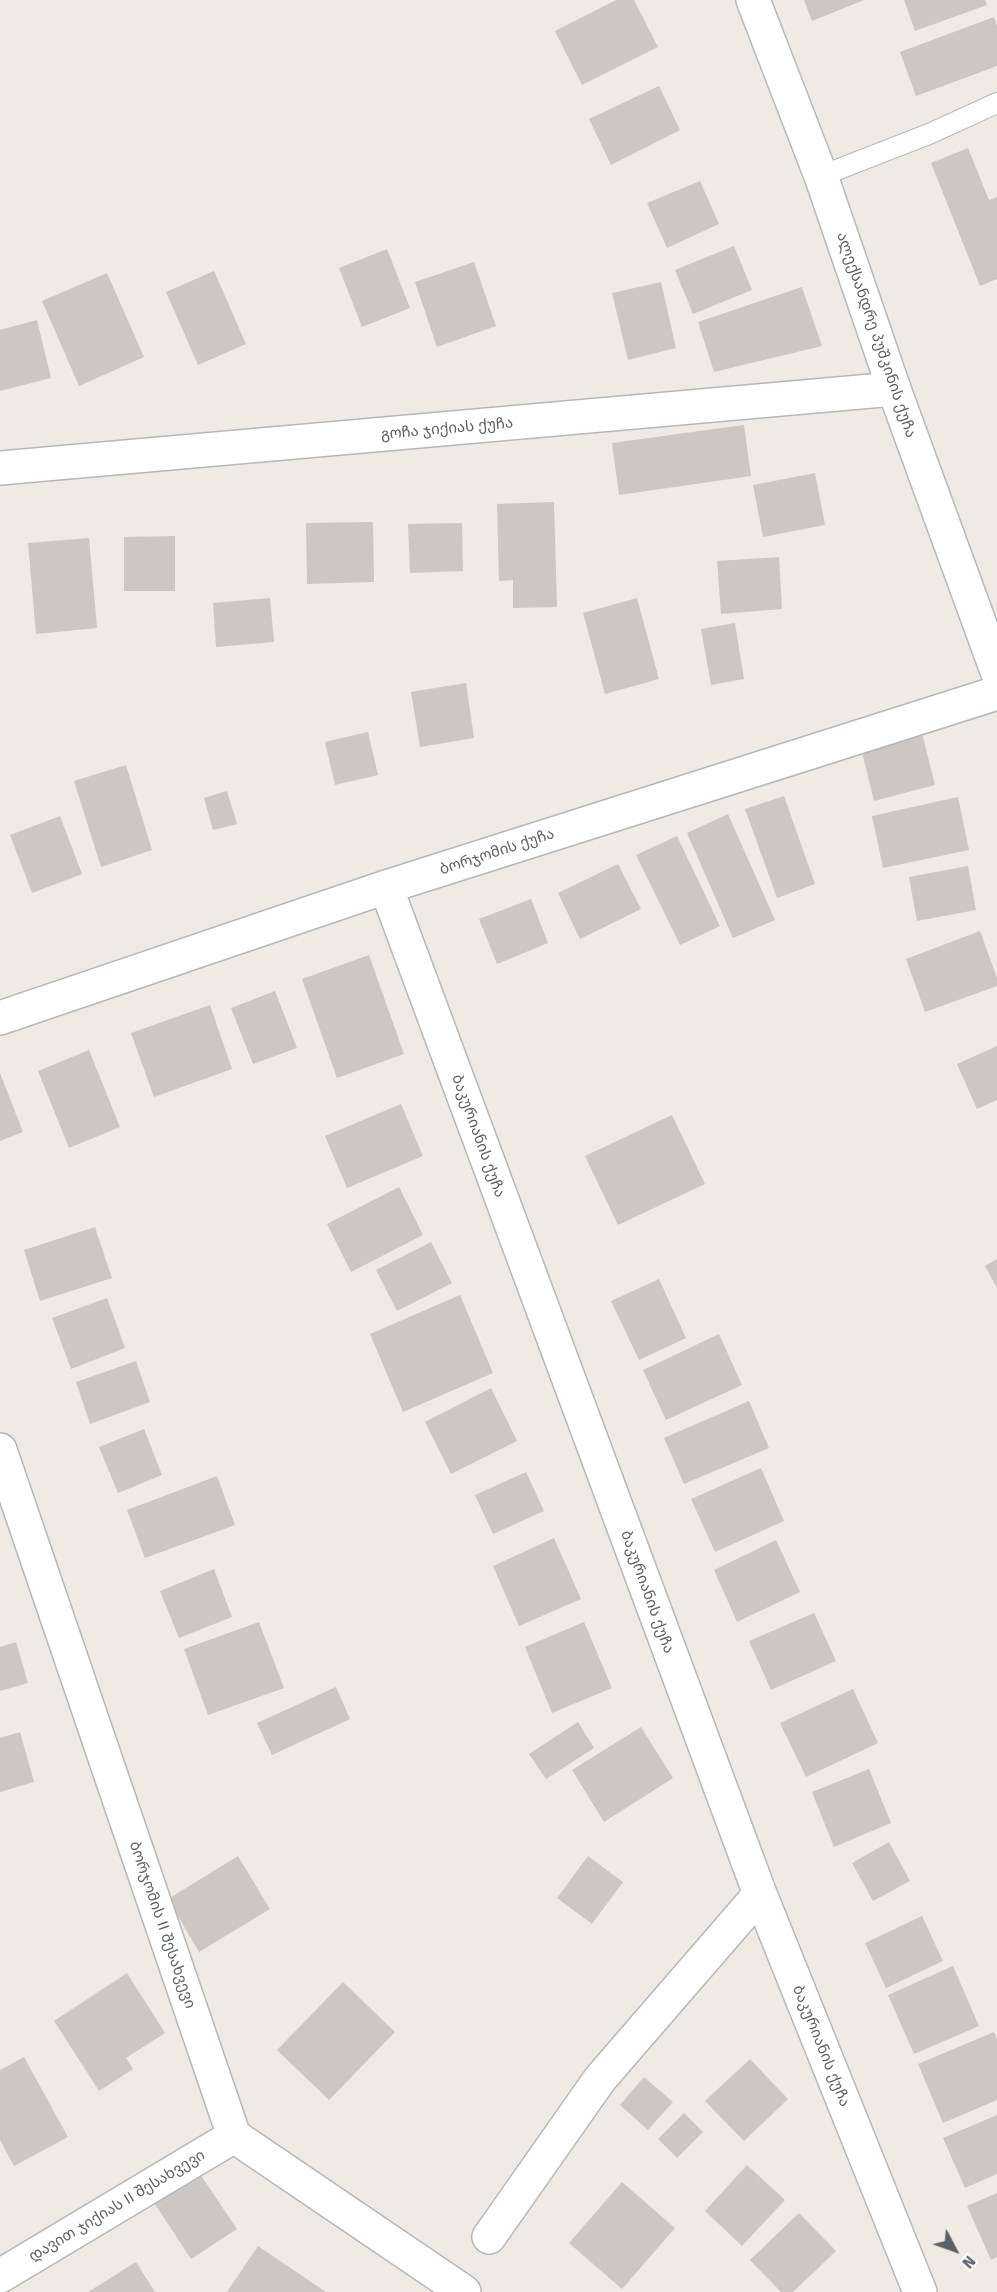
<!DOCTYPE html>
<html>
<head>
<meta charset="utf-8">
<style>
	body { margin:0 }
	#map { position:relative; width:997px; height:2292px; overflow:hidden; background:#efeae3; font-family:"Fira Sans",sans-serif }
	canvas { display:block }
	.north { position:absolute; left:925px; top:2220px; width:60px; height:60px; -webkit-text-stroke:4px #fff; paint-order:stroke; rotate:131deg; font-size:16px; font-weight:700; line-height:24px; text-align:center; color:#5b6165 }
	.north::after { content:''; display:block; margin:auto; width:21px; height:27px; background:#5b6165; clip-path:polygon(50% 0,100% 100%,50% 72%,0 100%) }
</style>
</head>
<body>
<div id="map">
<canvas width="997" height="2292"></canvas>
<div class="north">N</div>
</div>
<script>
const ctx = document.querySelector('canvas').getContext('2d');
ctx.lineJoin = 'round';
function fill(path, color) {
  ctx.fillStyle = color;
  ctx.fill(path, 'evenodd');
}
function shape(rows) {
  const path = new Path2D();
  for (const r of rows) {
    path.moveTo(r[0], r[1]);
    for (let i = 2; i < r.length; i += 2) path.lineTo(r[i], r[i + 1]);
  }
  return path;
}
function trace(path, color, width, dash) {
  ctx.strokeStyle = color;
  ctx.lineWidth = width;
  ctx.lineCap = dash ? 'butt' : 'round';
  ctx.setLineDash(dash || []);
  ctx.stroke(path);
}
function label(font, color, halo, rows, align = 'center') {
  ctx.font = font + ' "Fira Sans","Noto Sans Georgian",sans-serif';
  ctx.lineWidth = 4.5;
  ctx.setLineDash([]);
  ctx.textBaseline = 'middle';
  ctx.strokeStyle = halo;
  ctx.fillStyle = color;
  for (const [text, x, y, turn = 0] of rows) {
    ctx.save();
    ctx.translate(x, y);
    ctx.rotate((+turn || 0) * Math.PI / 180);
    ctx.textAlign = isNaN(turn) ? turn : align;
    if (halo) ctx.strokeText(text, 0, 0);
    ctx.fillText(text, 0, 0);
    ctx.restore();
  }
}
fill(shape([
	[616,0,634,0,658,47,582,85,555,31],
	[804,0,864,0,812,21],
	[904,0,985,0,987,5,915,31],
	[994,17,997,26,997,66,916,96,900,52],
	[659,86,680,130,611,165,589,119],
	[968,148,989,200,997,197,997,279,980,286,931,163],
	[700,181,719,224,667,248,647,203],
	[734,246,752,290,693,314,675,270],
	[387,249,410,308,362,327,339,268],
	[474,262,496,326,437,347,415,282],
	[214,271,246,344,198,365,166,292],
	[107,273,144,357,79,386,42,301],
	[661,282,676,348,628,360,612,293],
	[802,287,822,346,714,372,698,322],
	[37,320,51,378,0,391,0,330],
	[744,425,751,476,619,495,612,443],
	[815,473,825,525,763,537,753,485],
	[554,502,557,607,513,608,513,580,499,581,497,504],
	[373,522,374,582,307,584,306,523],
	[462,523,463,571,410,573,408,524],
	[175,536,175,591,124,591,124,537],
	[89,538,97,628,36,634,28,543],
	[779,557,782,609,721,614,717,561],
	[270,598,274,642,216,647,213,603],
	[637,598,659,679,605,694,583,613],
	[735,623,744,679,711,685,701,629],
	[466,683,474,738,420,747,411,692],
	[368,732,378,775,335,785,325,742],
	[922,733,935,785,874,801,861,748],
	[126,765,152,850,101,867,74,781],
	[227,791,237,824,213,830,204,798],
	[784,796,815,884,777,898,745,809],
	[958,797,969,850,883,868,872,816],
	[728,814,775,920,733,938,687,833],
	[60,816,82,874,32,893,10,835],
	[677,836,720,926,680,945,636,855],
	[618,864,641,909,580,939,558,893],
	[968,866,976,910,917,921,909,877],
	[531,899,548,943,497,964,479,919],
	[980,931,997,978,997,986,925,1012,906,959],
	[369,955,404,1054,337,1078,302,979],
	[275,991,297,1048,253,1064,231,1008],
	[210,1005,232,1069,154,1097,131,1033],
	[997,1046,997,1100,977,1109,957,1064],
	[89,1050,120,1127,69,1148,38,1071],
	[0,1073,23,1132,0,1141],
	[401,1104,423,1156,347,1188,325,1136],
	[672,1115,705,1184,618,1225,585,1156],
	[399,1187,423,1235,351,1272,327,1224],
	[95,1227,112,1278,40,1301,24,1250],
	[431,1242,452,1283,397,1311,376,1270],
	[997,1259,997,1288,985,1266],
	[659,1279,686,1338,639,1360,611,1301],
	[460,1295,493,1373,403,1412,370,1334],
	[107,1298,125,1348,71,1369,52,1318],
	[719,1334,742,1385,666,1420,643,1370],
	[136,1361,150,1402,90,1424,76,1382],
	[491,1388,517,1441,451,1474,425,1422],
	[749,1401,769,1448,684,1484,664,1438],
	[144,1429,162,1475,118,1493,99,1447],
	[761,1468,784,1521,715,1552,691,1499],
	[526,1472,544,1511,493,1534,475,1495],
	[217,1476,235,1525,145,1558,127,1510],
	[554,1538,581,1599,519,1626,493,1566],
	[776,1540,800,1592,737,1622,714,1570],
	[214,1569,232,1617,179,1638,160,1591],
	[814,1613,836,1661,771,1690,749,1641],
	[259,1622,284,1688,208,1715,184,1649],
	[584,1622,612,1688,552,1713,525,1647],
	[16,1642,28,1683,0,1691,0,1647],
	[336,1687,350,1719,272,1755,257,1723],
	[853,1689,878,1743,806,1777,780,1723],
	[578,1722,594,1748,546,1779,529,1754],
	[641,1727,673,1778,604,1822,572,1770],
	[20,1732,34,1782,0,1792,0,1738],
	[869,1769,891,1823,834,1847,812,1792],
	[889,1842,910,1881,873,1901,852,1863],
	[238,1856,270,1909,199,1952,168,1899],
	[588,1856,623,1882,592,1924,557,1898],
	[922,1916,943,1961,886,1988,865,1943],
	[953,1966,979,2026,914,2054,888,1995],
	[127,1973,165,2033,126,2058,133,2069,99,2091,54,2021],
	[343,1982,395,2032,329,2100,277,2050],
	[994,2032,997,2039,997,2100,943,2123,918,2064],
	[24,2057,68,2137,14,2166,0,2140,0,2070],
	[750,2059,788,2099,744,2141,705,2101],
	[644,2077,673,2102,648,2130,620,2105],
	[684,2113,703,2132,677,2158,658,2139],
	[997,2115,997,2174,965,2188,943,2138],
	[747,2165,785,2200,742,2246,705,2211],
	[200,2174,237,2229,191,2259,155,2204],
	[622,2182,675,2228,622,2289,569,2243],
	[997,2193,997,2257,991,2260,967,2206],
	[799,2213,836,2251,793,2292,781,2292,750,2260],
	[258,2246,326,2292,227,2292],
	[136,2262,155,2292,88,2292]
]), '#ccc7c2');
const lane = shape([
	[821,176,929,134,997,103]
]);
const street = shape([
	[0,468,894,389],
	[386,887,760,1894,920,2292],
	[0,1018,386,887,997,693],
	[0,1450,234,2136,464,2292],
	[489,2237,600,2079,760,1894],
	[0,2276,234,2136]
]);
const secondary = shape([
	[753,0,821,176,894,389,997,671]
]);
trace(lane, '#b4b8bb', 22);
trace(street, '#b4b8bb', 36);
trace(secondary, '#b4babf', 36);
trace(lane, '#fff', 20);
trace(street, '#fff', 33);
trace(secondary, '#fff', 33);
label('15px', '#5b6165', '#fff', [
	["ალექსანდრე პუშკინის ქუჩა",876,335,71],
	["გოჩა ჯიქიას ქუჩა",447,429,-5],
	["ბორჯომის ქუჩა",497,852,-18],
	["ბაკურიანის ქუჩა",478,1136,70],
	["ბაკურიანის ქუჩა",647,1592,70],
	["ბორჯომის II შესახვევი",162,1925,71],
	["ბაკურიანის ქუჩა",821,2046,68],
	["დავით ჯიქიას II შესახვევი",117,2206,-31]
]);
</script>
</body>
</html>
